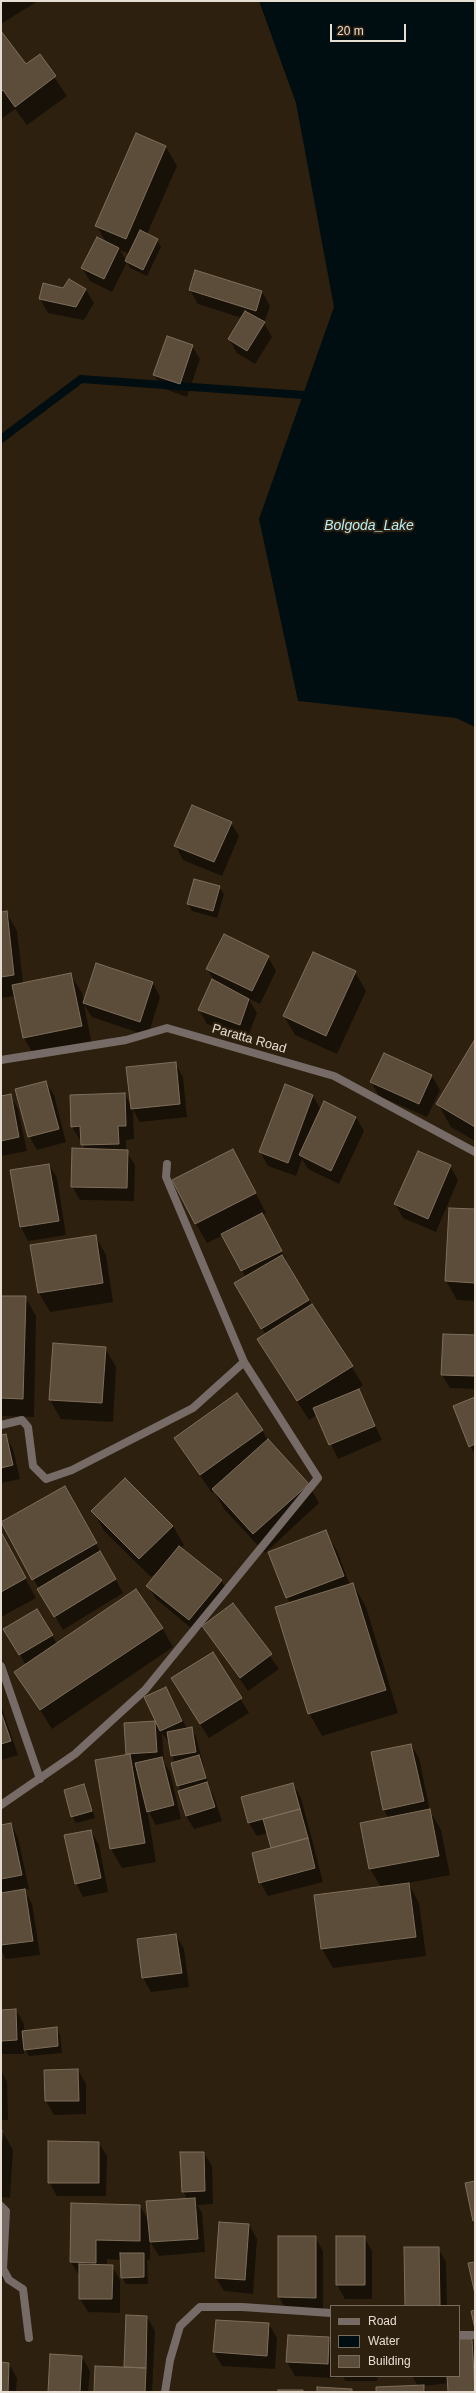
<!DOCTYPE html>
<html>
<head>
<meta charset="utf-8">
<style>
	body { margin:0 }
	#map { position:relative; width:476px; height:2393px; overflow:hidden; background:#2e200f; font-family:Helvetica,sans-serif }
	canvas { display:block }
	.frame { position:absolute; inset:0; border:2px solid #e7ded3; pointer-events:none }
	.legend { position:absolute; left:330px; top:2305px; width:130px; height:72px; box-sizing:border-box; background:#2e200f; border:1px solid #786c5d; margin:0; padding:5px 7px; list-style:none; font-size:12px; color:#e7ded3 }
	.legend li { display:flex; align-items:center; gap:8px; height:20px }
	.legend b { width:20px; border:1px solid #786c5d }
	.scale { position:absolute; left:330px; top:24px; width:76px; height:18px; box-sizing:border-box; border:2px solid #e7ded3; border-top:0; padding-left:5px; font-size:12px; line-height:14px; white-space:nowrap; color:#e7ded3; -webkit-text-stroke:3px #2e200f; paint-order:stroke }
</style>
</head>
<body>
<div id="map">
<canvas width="476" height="2393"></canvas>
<div class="frame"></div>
<ul class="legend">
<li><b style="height:5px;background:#766b66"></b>Road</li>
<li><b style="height:11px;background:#000e11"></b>Water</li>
<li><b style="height:11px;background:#5c4d3a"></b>Building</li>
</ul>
<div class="scale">20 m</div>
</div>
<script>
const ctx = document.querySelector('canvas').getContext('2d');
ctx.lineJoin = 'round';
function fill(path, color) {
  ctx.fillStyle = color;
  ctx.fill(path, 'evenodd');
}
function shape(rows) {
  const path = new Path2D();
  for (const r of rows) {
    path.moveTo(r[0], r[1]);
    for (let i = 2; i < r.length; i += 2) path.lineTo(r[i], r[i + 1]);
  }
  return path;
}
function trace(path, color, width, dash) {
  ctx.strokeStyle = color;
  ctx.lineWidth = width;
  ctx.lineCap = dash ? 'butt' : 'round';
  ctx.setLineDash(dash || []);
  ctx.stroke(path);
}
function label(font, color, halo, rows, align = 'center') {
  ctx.font = font + ' Helvetica,sans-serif';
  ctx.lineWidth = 4;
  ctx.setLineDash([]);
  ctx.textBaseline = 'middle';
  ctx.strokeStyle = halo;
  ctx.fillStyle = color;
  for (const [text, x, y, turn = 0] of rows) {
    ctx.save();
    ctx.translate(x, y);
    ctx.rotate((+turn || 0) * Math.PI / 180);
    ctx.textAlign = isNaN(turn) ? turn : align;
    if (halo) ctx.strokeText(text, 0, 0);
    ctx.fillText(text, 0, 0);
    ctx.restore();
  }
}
fill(shape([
	[259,1,475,1,475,727,456,718,298,701,259,519,334,307,296,103]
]), '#000e11');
fill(shape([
	[1,1,38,1,1,24],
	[1,33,26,65,39,55,67,96,27,125,15,109,1,119],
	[136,134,166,147,177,166,147,234,157,240,161,247,147,276,130,268,127,262,112,292,90,281,82,268,106,242,97,226],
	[120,250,129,254,126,260],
	[196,272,262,292,270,306,264,323,272,337,255,364,237,353,229,339,242,318,198,304,190,290],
	[69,280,86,290,94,303,84,320,48,313,40,299,64,289],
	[192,346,200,359,187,397,162,388,154,375],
	[231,823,239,836,222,876,183,860,176,846],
	[219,887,224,894,217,918,192,911,188,904],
	[6,912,17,931,23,983,70,974,82,993,84,1003,96,964,153,983,160,997,148,1036,92,1017,84,1005,92,1045,35,1057,24,1038,15,996,1,998,1,913],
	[268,957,276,971,260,1004,248,998,257,1013,247,1039,207,1024,199,1010,215,982,207,969],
	[355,972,366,991,337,1054,295,1035,284,1016],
	[475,1041,475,1141,451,1127,438,1104],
	[384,1054,432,1076,440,1090,427,1117,379,1096,371,1082],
	[175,1063,183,1077,187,1117,140,1122,133,1110,134,1139,126,1140,126,1151,135,1165,134,1201,80,1200,72,1186,85,1150,82,1140,80,1140,72,1127,125,1094,131,1106],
	[46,1082,54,1095,66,1142,37,1150,29,1136],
	[285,1086,313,1096,321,1110,356,1117,364,1131,339,1184,308,1169,302,1159,296,1176,268,1166,260,1152],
	[10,1095,18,1109,27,1151,1,1156,1,1097],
	[233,1150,266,1213,262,1215,289,1265,287,1266,363,1385,358,1389,382,1440,338,1459,317,1415,309,1420,258,1340,266,1335,246,1303,246,1278,223,1235,207,1243,196,1224,174,1180],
	[418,1152,450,1166,458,1180,436,1232,403,1218,395,1204],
	[49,1165,57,1178,66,1235,28,1241,21,1227,11,1171],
	[450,1209,475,1210,475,1301,457,1300,446,1281],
	[95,1236,106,1255,113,1302,50,1312,39,1293],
	[1,1297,25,1297,36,1316,34,1417,1,1416],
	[475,1336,475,1389,450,1388,442,1375],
	[105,1348,116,1367,113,1422,61,1419,50,1400],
	[475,1398,475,1455,470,1446],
	[262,1430,268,1441,308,1484,319,1503,265,1553,224,1509,214,1491,212,1493,175,1439],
	[5,1435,13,1449,20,1479,1,1483,1,1436],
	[65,1488,123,1593,63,1630,1,1523],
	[93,1511,173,1526,184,1545,180,1548,221,1580,229,1594,203,1626,233,1604,279,1669,248,1691,203,1626,197,1633,156,1599,148,1586,161,1569,151,1577,104,1531],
	[326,1532,337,1551,350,1585,353,1584,366,1607,398,1713,322,1736,309,1713,290,1603,287,1598],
	[1,1534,36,1598,1,1617],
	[37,1611,57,1644,162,1628,173,1647,52,1729,16,1672,26,1665,13,1643],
	[212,1653,249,1713,209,1738,180,1692],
	[166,1688,187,1729,191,1729,196,1736,208,1785,214,1797,222,1821,194,1829,186,1816,170,1744,162,1733,164,1762,170,1772,181,1819,156,1825,147,1809,156,1862,122,1868,111,1849,96,1761,128,1756,127,1754,154,1722,160,1728],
	[1,1705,18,1755,1,1760],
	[411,1745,419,1758,430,1811,441,1830,450,1875,408,1883,419,1903,426,1956,333,1968,322,1949,381,1887,370,1869,361,1824,389,1819,384,1810],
	[293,1784,301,1798,323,1882,268,1896,260,1882,272,1848,268,1833,257,1836,249,1823],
	[83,1786,95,1818,76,1823,72,1816],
	[11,1824,18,1838,29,1889,24,1890,32,1904,40,1955,6,1959,1,1950,1,1826],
	[91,1831,99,1845,108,1892,83,1897,76,1883],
	[176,1935,184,1949,189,1987,151,1992,143,1978,138,1940],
	[16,2010,24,2024,24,2031,56,2028,60,2035,62,2053,29,2056,24,2048,24,2054,1,2054,1,2011],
	[78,2070,86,2084,86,2114,54,2115,46,2101,45,2071],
	[1,2071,7,2082,8,2120,1,2120],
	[2,2131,13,2150,10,2198,1,2197],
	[99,2143,107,2156,106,2196,57,2196,49,2182],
	[204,2153,212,2166,213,2204,197,2205,202,2213,205,2252,159,2256,150,2242,150,2260,147,2260,148,2284,126,2284,122,2277,121,2260,107,2259,107,2266,112,2266,120,2280,120,2313,88,2312,80,2299,80,2277,71,2262,72,2204,140,2206,149,2221,187,2199,183,2191],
	[1,2215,7,2226,4,2279,1,2279],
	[249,2225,257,2239,253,2294,224,2291,216,2278],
	[279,2237,315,2237,323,2251,323,2311,287,2311,279,2297],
	[364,2237,372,2251,372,2299,345,2299,337,2285],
	[438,2248,446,2262,447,2306,406,2306],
	[127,2316,147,2317,155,2331,152,2392,95,2392,125,2368],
	[216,2321,269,2324,277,2338,275,2369,222,2366,214,2352],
	[329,2338,331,2342,331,2376,336,2376,335,2378,295,2376,287,2362],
	[459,2340,472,2340,475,2345,475,2392,449,2392,449,2383,424,2386,427,2392,377,2392,418,2386,412,2376,459,2376],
	[82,2357,90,2371,88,2392,49,2392],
	[1,2363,9,2364,17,2378,16,2392,1,2392],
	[343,2376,378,2376,377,2381,345,2381]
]), '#0007');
trace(shape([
	[1,439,81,379,303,395]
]), '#000e11', 8);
const building = shape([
	[1,31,26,64,40,54,56,76,15,107,3,90,1,92,1,31],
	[136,133,166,146,126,239,95,226,136,133],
	[140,230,158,239,143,270,125,261,140,230],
	[97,237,119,248,104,279,81,268,97,237],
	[195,270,262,291,256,311,189,290,195,270],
	[69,279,86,289,76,307,39,299,43,283,63,288,69,279],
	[245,311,265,322,247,351,228,339,245,311],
	[167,336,193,345,180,384,153,375,167,336],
	[192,805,232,822,214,862,174,846,192,805],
	[194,879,220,886,213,911,187,904,194,879],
	[7,911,14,975,1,977,1,912,7,911],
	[224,934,269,956,252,991,206,969,224,934],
	[313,952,356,971,326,1036,283,1016,313,952],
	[96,963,153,982,140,1022,83,1003,96,963],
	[71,973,82,1026,23,1038,12,985,71,973],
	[212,979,249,999,240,1025,198,1010,212,979],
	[475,1039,475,1127,436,1104,475,1039],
	[384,1053,432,1075,419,1104,370,1082,384,1053],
	[176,1062,180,1104,131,1109,126,1067,176,1062],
	[46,1081,59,1129,28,1137,15,1089,46,1081],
	[285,1084,313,1095,288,1163,259,1152,285,1084],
	[125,1093,126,1126,118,1126,119,1144,81,1145,80,1126,71,1127,70,1095,125,1093],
	[11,1094,19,1137,1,1141,1,1096,11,1094],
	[324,1101,356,1117,331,1171,299,1155,324,1101],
	[72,1148,128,1150,127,1188,71,1187,72,1148],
	[233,1149,256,1193,195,1224,172,1180,233,1149],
	[418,1151,451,1165,428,1219,394,1204,418,1151],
	[49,1164,59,1221,20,1227,10,1170,49,1164],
	[449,1208,475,1209,475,1283,445,1281,449,1208],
	[262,1213,282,1251,241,1271,221,1234,262,1213],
	[96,1235,103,1283,38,1293,30,1245,96,1235],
	[282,1255,309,1300,261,1329,234,1283,282,1255],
	[1,1296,26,1296,23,1399,1,1398,1,1296],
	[312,1304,353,1366,297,1401,257,1339,312,1304],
	[443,1334,475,1335,475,1376,441,1375,443,1334],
	[53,1343,106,1347,102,1403,49,1400,53,1343],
	[359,1389,375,1426,329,1445,313,1408,359,1389],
	[237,1393,263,1430,200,1475,174,1438,237,1393],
	[475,1397,475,1444,469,1447,453,1406,475,1397],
	[6,1434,13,1465,1,1468,1,1435,6,1434],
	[268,1439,309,1484,253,1534,212,1489,268,1439],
	[125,1478,173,1526,139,1559,91,1511,125,1478],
	[65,1486,97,1543,32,1580,1,1522,65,1486],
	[326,1530,344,1576,286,1598,268,1552,326,1530],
	[1,1532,26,1578,1,1592,1,1532],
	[179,1546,222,1580,189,1620,146,1586,179,1546],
	[100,1551,116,1579,54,1617,37,1589,100,1551],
	[353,1583,386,1690,308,1714,275,1607,353,1583],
	[136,1589,163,1628,40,1710,14,1672,136,1589],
	[233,1603,272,1654,240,1678,202,1626,233,1603],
	[37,1609,53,1635,19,1655,3,1629,37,1609],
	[213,1652,242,1698,200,1724,171,1678,213,1652],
	[166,1687,182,1721,160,1731,144,1697,166,1687],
	[1,1712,11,1741,1,1744,1,1712],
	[155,1721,157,1752,126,1754,124,1723,155,1721],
	[192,1727,196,1752,171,1756,167,1732,192,1727],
	[411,1744,424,1801,383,1810,371,1752,411,1744],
	[130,1754,145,1843,110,1849,95,1760,130,1754],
	[199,1755,206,1778,177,1786,171,1763,199,1755],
	[162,1757,174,1805,147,1812,135,1763,162,1757],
	[207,1782,215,1807,186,1816,178,1791,207,1782],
	[293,1783,300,1809,248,1823,241,1797,293,1783],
	[84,1784,92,1811,71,1817,64,1790,84,1784],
	[300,1809,308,1838,271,1848,263,1819,300,1809],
	[430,1809,439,1856,369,1869,360,1823,430,1809],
	[11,1823,22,1875,1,1879,1,1825,11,1823],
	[91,1830,101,1878,75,1884,64,1835,91,1830],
	[308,1838,315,1868,259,1883,252,1853,308,1838],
	[409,1883,416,1937,321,1949,314,1895,409,1883],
	[25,1889,33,1941,1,1945,1,1893,25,1889],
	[176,1934,182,1973,142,1978,137,1939,176,1934],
	[16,2009,17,2040,1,2041,1,2010,16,2009],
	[57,2027,58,2046,24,2050,22,2031,57,2027],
	[78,2069,79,2101,45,2101,44,2070,78,2069],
	[1,2130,2,2130,1,2157,1,2130],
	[48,2141,99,2142,99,2183,48,2183,48,2141],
	[180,2152,204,2152,205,2191,182,2192,180,2152],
	[475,2181,475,2220,473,2221,465,2183,475,2181],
	[195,2198,198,2239,150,2242,146,2201,195,2198],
	[71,2203,140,2205,140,2241,96,2240,96,2263,70,2262,71,2203],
	[219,2222,249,2224,245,2280,215,2278,219,2222],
	[278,2236,316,2236,316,2298,278,2297,278,2236],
	[336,2236,365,2236,365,2285,336,2285,336,2236],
	[404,2247,439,2247,440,2306,405,2306,404,2247],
	[120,2253,144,2253,144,2277,121,2278,120,2253],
	[475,2262,475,2294,468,2263,475,2262],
	[79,2264,113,2265,112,2299,79,2299,79,2264],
	[475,2310,475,2329,471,2311,475,2310],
	[126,2315,147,2316,146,2368,124,2367,126,2315],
	[216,2320,269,2323,267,2356,213,2352,216,2320],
	[288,2335,329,2337,328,2364,286,2362,288,2335],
	[459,2339,472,2339,475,2392,448,2392,447,2376,459,2376,459,2339],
	[50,2354,82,2356,80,2392,48,2392,50,2354],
	[1,2362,9,2363,8,2392,1,2392,1,2362],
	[95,2366,146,2368,145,2392,94,2392,95,2366],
	[424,2385,424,2392,376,2392,376,2387,424,2385],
	[317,2387,352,2389,352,2392,317,2392,317,2387],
	[278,2390,303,2390,303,2392,278,2392,278,2390]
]);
fill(building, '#5c4d3a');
trace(building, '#7e6e5a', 1);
trace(shape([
	[1,1060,126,1040,167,1028,334,1076,475,1152],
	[1,1425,22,1420,28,1427,33,1466,46,1479,72,1470,193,1408,244,1362],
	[1,1666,40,1779],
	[1,1805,75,1754,145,1690,318,1478,244,1362,166,1177,167,1164],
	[1,2206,6,2211,3,2269,9,2280,23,2289,29,2338],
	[459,2335,475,2335],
	[165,2392,170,2360,180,2326,200,2307,242,2307,331,2313]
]), '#766b66', 8);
label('13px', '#e7ded3', '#2e200f', [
	["Paratta Road",249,1039,16]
]);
label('italic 14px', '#b8eef8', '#2e200f', [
	["Bolgoda_Lake",369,526]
]);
</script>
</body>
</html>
